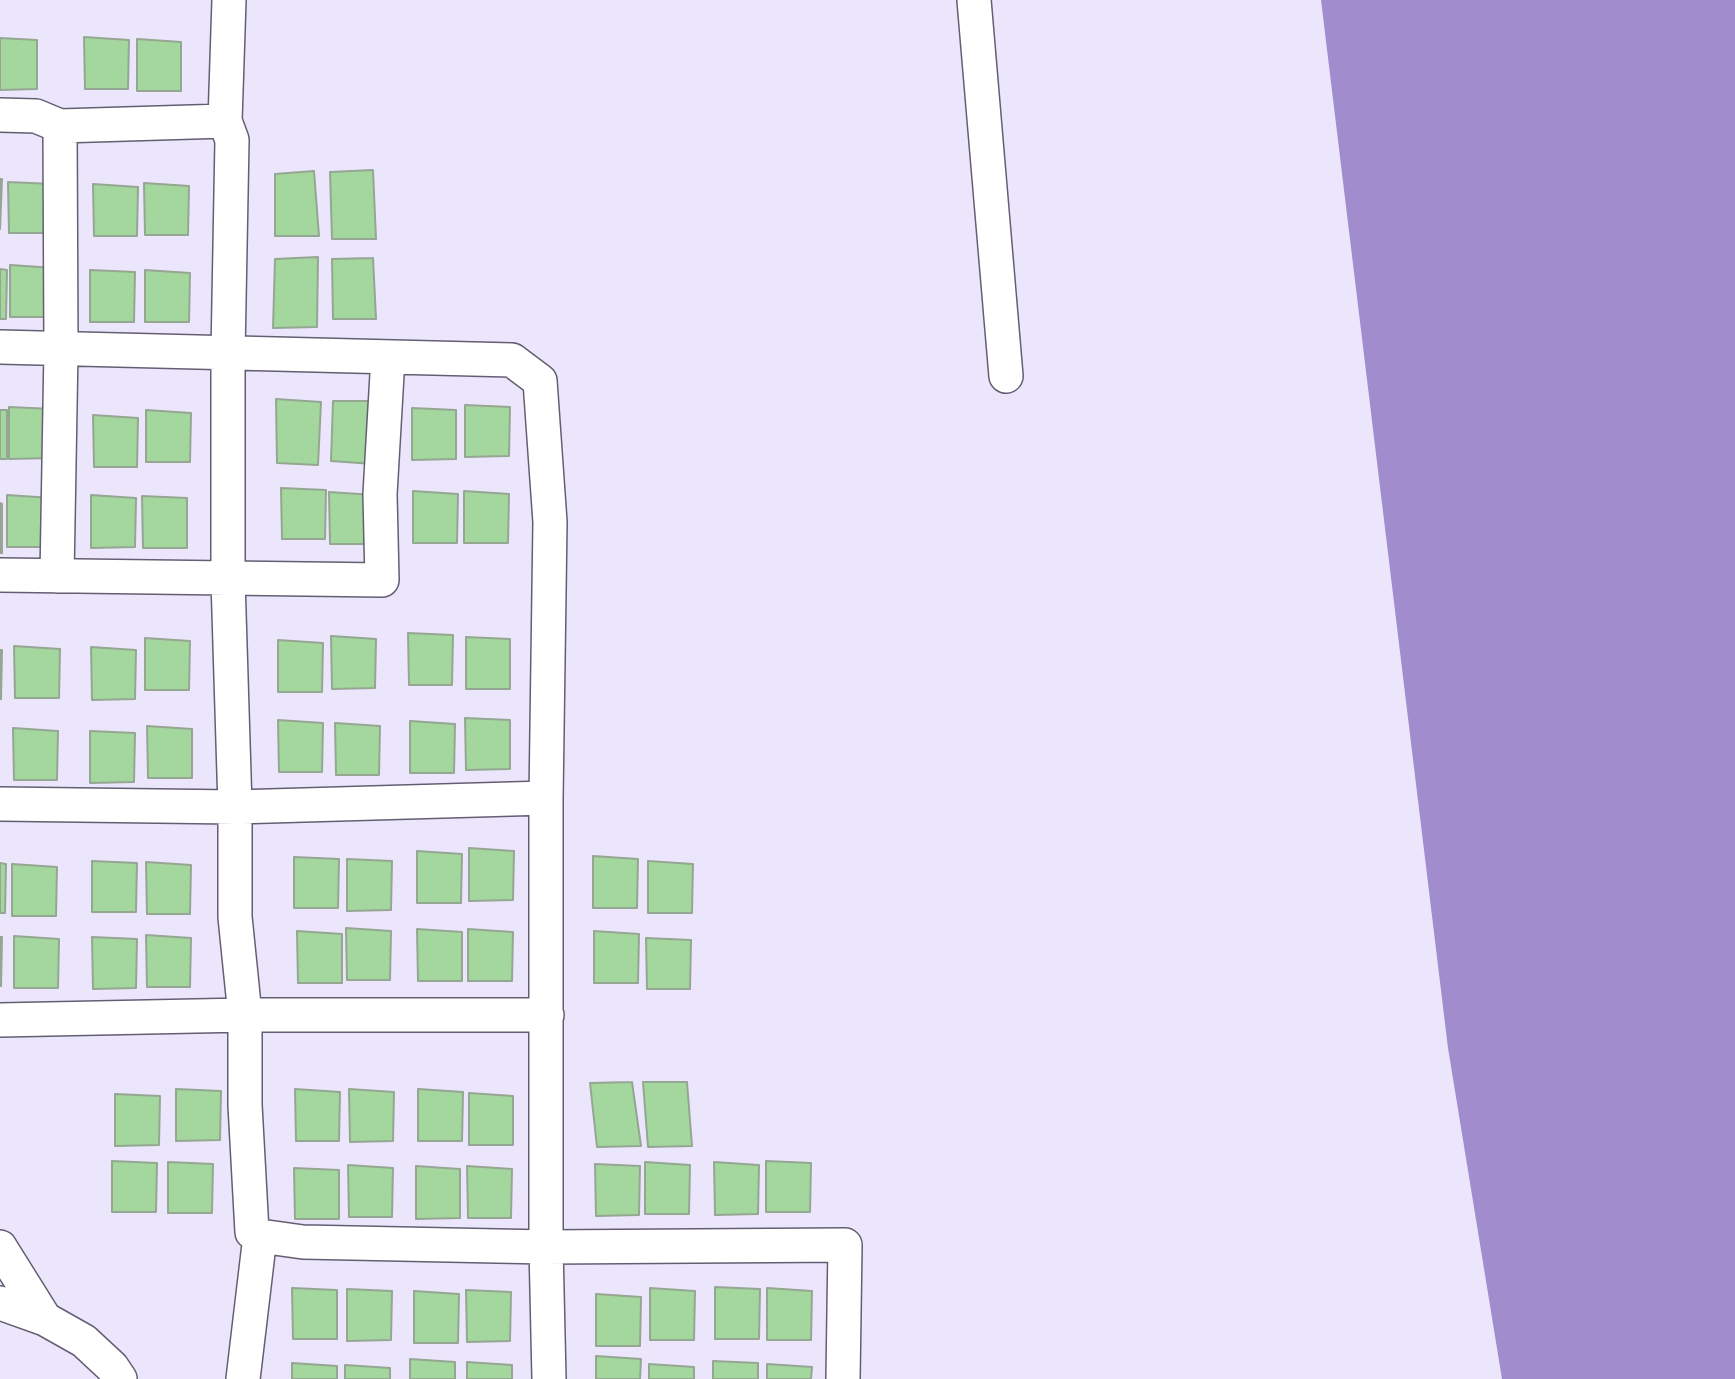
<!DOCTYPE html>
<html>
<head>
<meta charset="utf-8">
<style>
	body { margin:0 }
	canvas { display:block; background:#ece6fd }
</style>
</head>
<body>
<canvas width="1735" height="1379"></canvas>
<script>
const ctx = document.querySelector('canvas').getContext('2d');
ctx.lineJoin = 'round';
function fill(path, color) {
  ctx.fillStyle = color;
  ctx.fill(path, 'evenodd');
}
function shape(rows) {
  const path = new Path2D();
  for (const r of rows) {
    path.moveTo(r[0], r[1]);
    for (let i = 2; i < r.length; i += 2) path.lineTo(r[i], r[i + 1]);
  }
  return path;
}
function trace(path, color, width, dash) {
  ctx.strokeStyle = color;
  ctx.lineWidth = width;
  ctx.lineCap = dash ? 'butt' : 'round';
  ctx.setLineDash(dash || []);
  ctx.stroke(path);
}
fill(shape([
	[1321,0,1735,0,1735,1379,1502,1379,1448,1048]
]), '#a18ccd');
const building = shape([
	[84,37,129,40,128,89,85,89,84,37],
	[0,38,37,40,37,89,0,90,0,38],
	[137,39,181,42,181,91,137,91,137,39],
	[373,170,376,239,332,239,330,172,373,170],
	[314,171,319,236,275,236,275,174,314,171],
	[0,179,2,179,0,229,0,179],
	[8,182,53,184,53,233,9,233,8,182],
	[144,183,189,186,188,235,145,235,144,183],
	[93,184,138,187,137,236,94,236,93,184],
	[318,257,317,327,273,328,275,259,318,257],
	[373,258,376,319,333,319,332,259,373,258],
	[10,265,55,268,54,317,10,317,10,265],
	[0,269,7,270,6,319,0,319,0,269],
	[90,270,135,272,134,322,90,322,90,270],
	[145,270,190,273,189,322,145,322,145,270],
	[276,399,321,402,318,465,277,463,276,399],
	[333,401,376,401,373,464,331,461,333,401],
	[465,405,510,407,509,456,465,457,465,405],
	[9,407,53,409,53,458,9,459,9,407],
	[412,408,456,410,456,459,412,460,412,408],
	[0,410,7,410,7,459,0,459,0,410],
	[146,410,191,413,190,462,146,462,146,410],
	[93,415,138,418,137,467,94,467,93,415],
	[281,488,326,490,325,539,282,539,281,488],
	[413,491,458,494,457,543,413,543,413,491],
	[464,491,509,494,508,543,464,543,464,491],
	[329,492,374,495,373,544,330,544,329,492],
	[7,495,52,498,51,547,7,547,7,495],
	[91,495,136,498,135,547,91,548,91,495],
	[142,496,187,498,187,548,143,548,142,496],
	[0,503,2,504,2,553,0,553,0,503],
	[408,633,453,635,452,685,409,685,408,633],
	[331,636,376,639,375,688,332,689,331,636],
	[466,637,510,639,510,689,466,689,466,637],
	[145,638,190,641,189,690,145,690,145,638],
	[278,640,323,643,322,692,278,692,278,640],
	[14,646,60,649,59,698,15,698,14,646],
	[91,647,136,650,135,699,92,700,91,647],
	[0,650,2,650,1,699,0,699,0,650],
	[465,718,510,720,510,769,466,770,465,718],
	[278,720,323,723,322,772,279,772,278,720],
	[410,721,455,724,454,773,410,773,410,721],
	[335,723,380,726,379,775,336,775,335,723],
	[147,726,192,729,192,778,148,778,147,726],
	[13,728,58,731,57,780,14,780,13,728],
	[90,731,135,733,134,782,90,783,90,731],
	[469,848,514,851,513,900,469,901,469,848],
	[417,851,462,854,461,903,417,903,417,851],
	[593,856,638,859,637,908,593,908,593,856],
	[294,857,339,859,338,908,294,908,294,857],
	[347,859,392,861,391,910,347,911,347,859],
	[92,861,137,863,136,912,92,912,92,861],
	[648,861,693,864,692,913,648,913,648,861],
	[146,862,191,865,190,914,147,914,146,862],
	[0,863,6,864,5,913,0,913,0,863],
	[12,864,57,867,56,916,12,916,12,864],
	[346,928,391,931,390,980,347,980,346,928],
	[417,929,462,932,462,981,418,981,417,929],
	[468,929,513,932,512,981,468,981,468,929],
	[297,931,342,934,342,983,298,983,297,931],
	[594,931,639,934,638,983,594,983,594,931],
	[146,935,191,938,190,987,147,987,146,935],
	[14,936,59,939,58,988,14,988,14,936],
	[0,937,2,937,1,986,0,986,0,937],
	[92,937,137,939,136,988,93,989,92,937],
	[646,938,691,940,690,989,647,989,646,938],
	[632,1082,641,1146,597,1147,590,1083,632,1082],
	[643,1082,687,1082,692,1146,648,1147,643,1082],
	[176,1089,221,1091,220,1140,176,1141,176,1089],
	[295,1089,340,1092,339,1141,296,1141,295,1089],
	[349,1089,394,1092,393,1141,350,1142,349,1089],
	[418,1089,463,1092,462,1141,418,1141,418,1089],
	[469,1093,513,1096,513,1145,469,1145,469,1093],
	[115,1094,160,1096,159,1145,115,1146,115,1094],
	[112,1161,157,1163,156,1212,112,1212,112,1161],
	[766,1161,811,1163,810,1212,766,1212,766,1161],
	[168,1162,213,1164,212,1213,168,1213,168,1162],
	[645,1162,690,1165,689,1214,645,1214,645,1162],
	[714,1162,759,1165,758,1214,715,1215,714,1162],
	[595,1164,640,1166,639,1215,596,1216,595,1164],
	[348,1165,393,1168,392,1217,349,1217,348,1165],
	[416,1166,460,1169,460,1218,416,1219,416,1166],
	[467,1166,512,1169,511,1218,468,1218,467,1166],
	[294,1168,339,1170,339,1219,295,1219,294,1168],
	[715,1287,760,1289,759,1339,715,1339,715,1287],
	[292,1288,337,1290,337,1339,293,1339,292,1288],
	[650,1288,695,1291,694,1340,650,1340,650,1288],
	[767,1288,812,1291,811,1340,767,1340,767,1288],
	[347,1289,392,1291,391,1340,347,1341,347,1289],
	[466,1290,511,1292,510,1341,467,1342,466,1290],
	[414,1291,459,1294,458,1343,414,1343,414,1291],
	[596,1294,641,1297,640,1346,596,1346,596,1294],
	[596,1356,641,1359,640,1379,596,1379,596,1356],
	[410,1359,455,1362,455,1379,410,1379,410,1359],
	[713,1361,758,1363,758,1379,713,1379,713,1361],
	[467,1362,512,1365,512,1379,467,1379,467,1362],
	[292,1363,337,1366,337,1379,292,1379,292,1363],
	[649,1364,694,1367,694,1379,649,1379,649,1364],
	[767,1364,812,1367,811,1379,767,1379,767,1364],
	[345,1365,390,1368,390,1379,345,1379,345,1365]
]);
fill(building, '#a3d79d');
trace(building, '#95a693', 2);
const street = shape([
	[229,0,225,121,232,140,228,353,228,580,235,807,235,917,245,1015,245,1105,252,1232,260,1236,303,1242,546,1247,845,1245,843,1379],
	[974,0,1006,376],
	[0,115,36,116,60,126,225,121],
	[0,347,512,360,540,381,550,522,546,798,546,1247,549,1379],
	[0,575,382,580,380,494,388,357],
	[57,576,61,350,60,126],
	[0,804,235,807,546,798],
	[0,1020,245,1015,547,1015],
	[0,1247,45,1319],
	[0,1303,45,1319,84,1341,112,1367,120,1379],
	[243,1379,260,1236]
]);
trace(street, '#645e72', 36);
trace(street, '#fff', 33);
</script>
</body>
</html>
